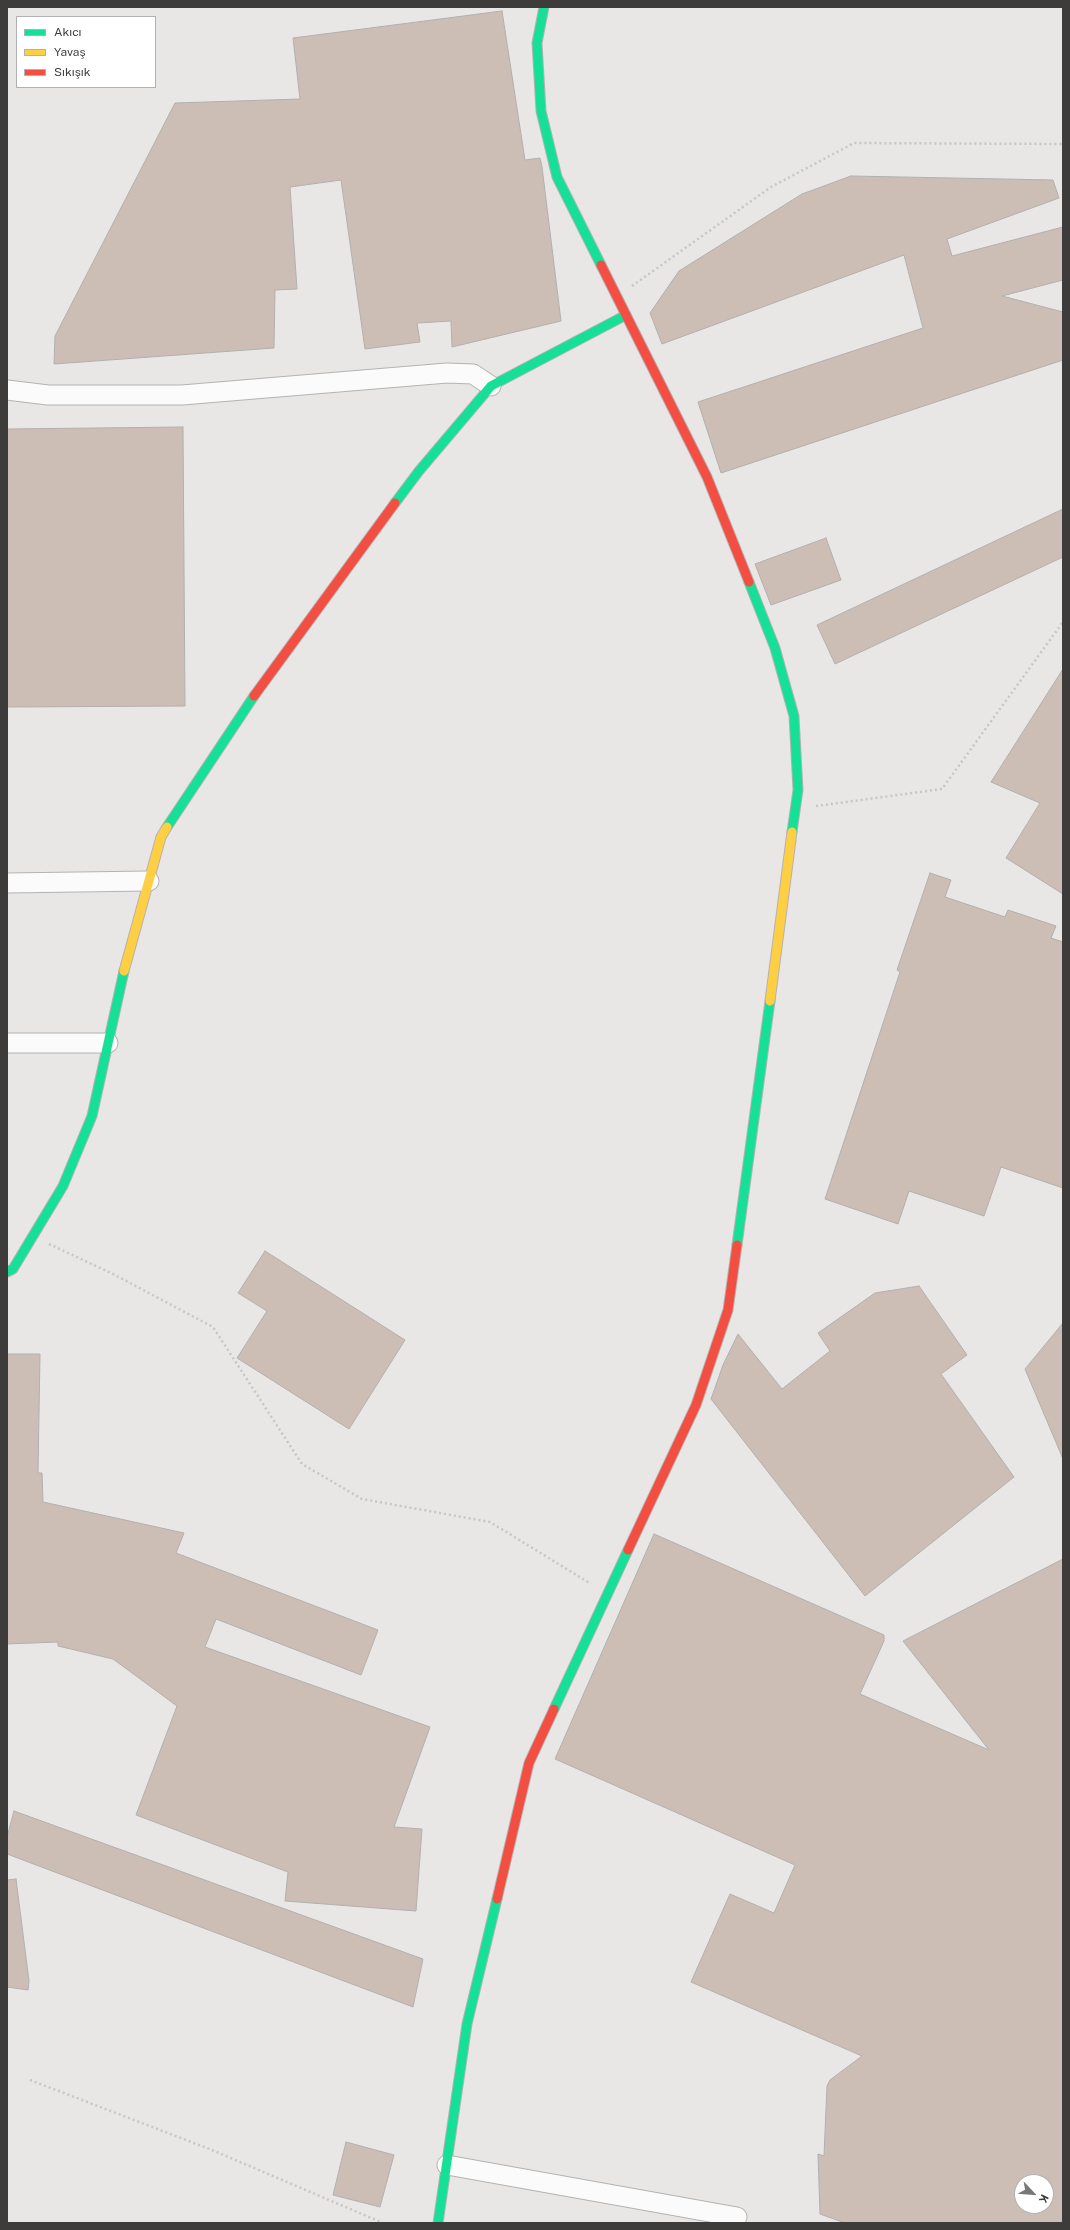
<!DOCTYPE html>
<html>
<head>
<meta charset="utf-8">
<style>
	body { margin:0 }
	#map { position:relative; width:1070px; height:2230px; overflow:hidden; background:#e9e7e5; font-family:"Public Sans",sans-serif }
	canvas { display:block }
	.frame { position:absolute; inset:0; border:8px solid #3d3c3b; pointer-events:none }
	.legend { position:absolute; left:16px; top:16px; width:140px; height:72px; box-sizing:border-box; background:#fff; border:1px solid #b1b1b1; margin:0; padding:5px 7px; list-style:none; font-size:12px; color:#3d3c3b }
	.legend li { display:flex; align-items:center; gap:8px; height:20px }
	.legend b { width:20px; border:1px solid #b1b1b1 }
	.north { position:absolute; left:1014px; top:2174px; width:40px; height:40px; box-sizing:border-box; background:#fff; border:1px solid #b1b1b1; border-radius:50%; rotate:116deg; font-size:11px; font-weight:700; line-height:16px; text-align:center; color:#3d3c3b }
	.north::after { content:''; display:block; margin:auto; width:14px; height:18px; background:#797876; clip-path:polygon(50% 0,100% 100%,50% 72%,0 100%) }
</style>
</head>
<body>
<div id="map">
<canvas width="1070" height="2230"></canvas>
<div class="frame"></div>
<ul class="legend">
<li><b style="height:5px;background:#16e098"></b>Akıcı</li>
<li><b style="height:5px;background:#ffcf43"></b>Yavaş</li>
<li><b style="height:5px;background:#f24e42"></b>Sıkışık</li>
</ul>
<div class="north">K</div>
</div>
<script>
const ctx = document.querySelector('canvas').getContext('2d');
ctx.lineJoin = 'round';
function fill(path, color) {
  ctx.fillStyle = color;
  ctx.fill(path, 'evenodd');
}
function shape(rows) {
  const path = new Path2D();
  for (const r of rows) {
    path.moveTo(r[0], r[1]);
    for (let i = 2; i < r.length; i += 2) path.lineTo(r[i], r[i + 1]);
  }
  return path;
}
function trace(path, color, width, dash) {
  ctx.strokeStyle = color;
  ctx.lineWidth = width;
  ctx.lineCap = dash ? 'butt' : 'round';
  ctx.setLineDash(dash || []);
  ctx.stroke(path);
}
const building = shape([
	[502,11,525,160,540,158,542,167,561,321,452,347,451,321,417,323,420,342,365,349,341,180,290,187,297,289,275,290,274,348,54,364,55,336,175,103,300,99,293,38,502,11],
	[851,176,1053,180,1059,198,947,239,952,256,1063,227,1063,280,1002,296,1063,312,1063,360,721,473,698,402,923,328,904,255,662,344,650,313,679,271,802,194,851,176],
	[183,427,185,706,7,707,7,429,183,427],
	[1063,509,1063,557,835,664,817,625,1063,509],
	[826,538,841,580,771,605,755,564,826,538],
	[1063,669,1063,894,1006,858,1040,803,991,782,1063,669],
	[930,873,951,880,945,897,1005,917,1008,910,1056,926,1051,938,1063,942,1063,1188,1001,1167,984,1216,909,1191,898,1224,825,1199,900,972,897,970,930,873],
	[265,1251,405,1340,349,1429,237,1358,267,1311,238,1293,265,1251],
	[919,1286,967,1355,941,1374,1014,1477,865,1596,711,1399,723,1365,738,1334,782,1389,830,1351,818,1333,875,1293,919,1286],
	[1063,1323,1063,1459,1025,1369,1063,1323],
	[7,1354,40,1354,38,1473,42,1473,43,1502,184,1533,176,1553,378,1630,361,1675,216,1619,205,1647,430,1727,394,1827,422,1829,416,1911,285,1901,288,1872,136,1815,177,1706,113,1659,58,1646,58,1642,7,1644,7,1354],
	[654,1534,884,1635,884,1641,860,1694,989,1750,903,1641,1063,1559,1063,2223,845,2223,820,2214,818,2154,824,2156,827,2086,830,2080,862,2056,691,1982,730,1894,774,1913,795,1865,555,1759,654,1534],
	[1022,2182,1046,2182,1046,2206,1022,2206,1022,2182],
	[14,1811,423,1959,413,2007,7,1854,7,1837,14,1811],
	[16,1879,29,1981,28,1990,7,1987,7,1880,16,1879],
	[346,2142,394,2155,380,2207,333,2195,346,2142]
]);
fill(building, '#ccbeb4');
trace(building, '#b1b0af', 1);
const street = shape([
	[7,390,48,395,182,395,447,373,473,374,491,386],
	[7,883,149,881],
	[7,1043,108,1043],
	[447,2165,737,2217]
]);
const fast = shape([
	[544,7,537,43,541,111,557,177,601,265],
	[395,503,419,471,491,386,626,315],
	[749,582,775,648,794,716,798,790,792,832],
	[167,827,254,696],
	[737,1245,770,1001],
	[7,1272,13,1269,63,1186,92,1116,124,971],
	[554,1709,628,1550],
	[438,2223,467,2024,497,1899]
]);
const slow = shape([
	[124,971,161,837,167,827],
	[770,1001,792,832]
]);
const jam = shape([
	[601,265,707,477,749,582],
	[254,696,395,503],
	[628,1550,696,1405,728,1310,737,1245],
	[497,1899,529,1763,554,1709]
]);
trace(street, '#b4b3b2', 21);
trace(fast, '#b4b3b2', 11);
trace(slow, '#b4b3b2', 11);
trace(jam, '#b4b3b2', 11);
trace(shape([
	[632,286,771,187,854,143,1063,144],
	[816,806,942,789,1063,622],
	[49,1244,113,1274,213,1327,302,1464,362,1499,490,1522,591,1584],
	[30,2080,212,2150,383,2223]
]), '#c6c6c6', 2.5, [2, 3]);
trace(street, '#fcfbfb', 19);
trace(fast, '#16e098', 9);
trace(slow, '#ffcf43', 9);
trace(jam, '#f24e42', 9);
</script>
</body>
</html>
